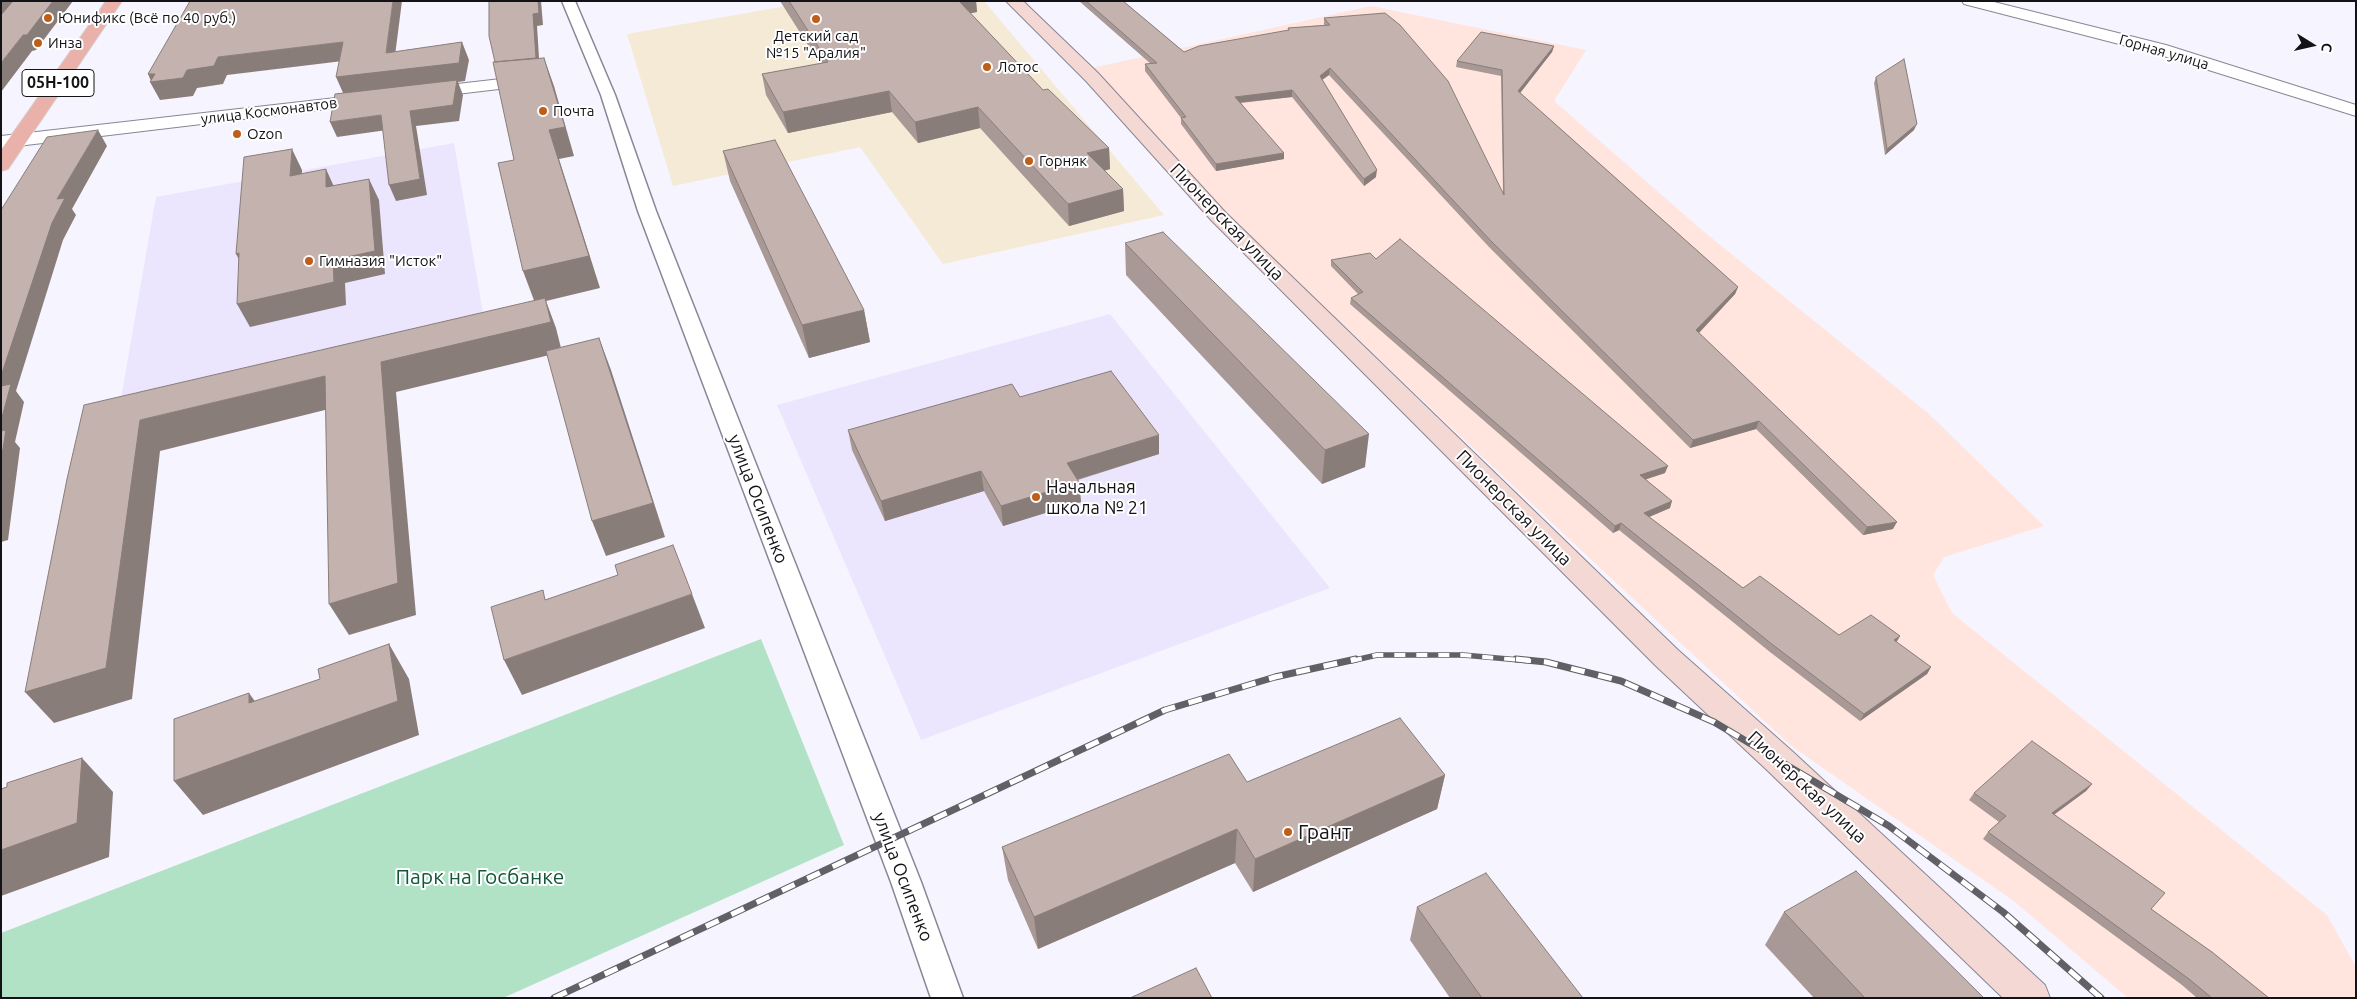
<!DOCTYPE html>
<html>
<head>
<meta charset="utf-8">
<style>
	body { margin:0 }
	#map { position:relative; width:2357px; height:999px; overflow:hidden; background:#f6f4fe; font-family:Ubuntu,sans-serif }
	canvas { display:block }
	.frame { position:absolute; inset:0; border:2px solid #131217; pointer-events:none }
	.north { position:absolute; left:2287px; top:20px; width:50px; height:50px; -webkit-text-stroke:4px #fff; paint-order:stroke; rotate:100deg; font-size:14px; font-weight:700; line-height:20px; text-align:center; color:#131217 }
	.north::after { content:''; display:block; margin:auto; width:18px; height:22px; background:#131217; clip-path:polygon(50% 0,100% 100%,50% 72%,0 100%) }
</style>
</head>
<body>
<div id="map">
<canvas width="2357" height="999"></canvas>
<div class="frame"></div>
<div class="north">С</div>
</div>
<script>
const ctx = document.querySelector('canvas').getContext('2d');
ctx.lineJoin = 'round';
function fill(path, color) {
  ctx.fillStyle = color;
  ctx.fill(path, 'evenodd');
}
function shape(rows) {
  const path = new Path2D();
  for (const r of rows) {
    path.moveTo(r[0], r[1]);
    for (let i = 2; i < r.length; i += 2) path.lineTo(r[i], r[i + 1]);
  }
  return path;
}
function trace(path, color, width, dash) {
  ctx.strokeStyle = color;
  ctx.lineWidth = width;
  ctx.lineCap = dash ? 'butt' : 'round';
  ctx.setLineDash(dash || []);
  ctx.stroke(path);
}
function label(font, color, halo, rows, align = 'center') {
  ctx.font = font + ' Ubuntu,sans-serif';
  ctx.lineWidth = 4;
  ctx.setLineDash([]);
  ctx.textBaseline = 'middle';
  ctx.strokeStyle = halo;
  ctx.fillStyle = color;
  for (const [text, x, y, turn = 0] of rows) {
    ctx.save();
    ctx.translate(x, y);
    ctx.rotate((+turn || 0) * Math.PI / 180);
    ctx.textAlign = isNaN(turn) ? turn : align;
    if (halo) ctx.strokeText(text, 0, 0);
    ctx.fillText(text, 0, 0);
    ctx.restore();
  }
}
fill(shape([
	[815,1,984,1,1164,215,943,264,860,147,673,186,627,34]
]), '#f5ead6');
fill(shape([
	[1371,6,1586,50,1554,101,1703,231,1929,414,2044,526,1944,557,1933,575,1952,613,2327,915,2356,967,2356,998,2128,998,2015,902,1790,745,1568,538,1228,216,1092,68]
]), '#ffe5de');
fill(shape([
	[454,143,485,325,119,410,156,197],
	[1110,314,1330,588,921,740,777,405]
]), '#ebe6fd');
fill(shape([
	[761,639,844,845,503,998,1,998,1,933]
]), '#b2e2c6');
const pedestrian = shape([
	[562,1,575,1,615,95,656,211,921,882,963,998,931,998,891,882,638,211,601,95,562,1]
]);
const minor = shape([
	[1962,1,1990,1,2166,45,2356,105,2356,116,2154,53,1964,4,1962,1],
	[535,75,541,76,544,80,541,84,423,98,417,97,414,93,417,89,423,88,535,75],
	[371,94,377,95,380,99,377,103,1,148,1,136,371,94]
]);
const secondary = shape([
	[1006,1,1023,1,1098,73,1226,213,1678,650,1792,751,2045,985,2050,998,2003,998,1768,771,1656,666,1212,221,1086,81,1006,1]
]);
const primary = shape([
	[106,1,122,1,8,169,1,171,1,150,106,1]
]);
trace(pedestrian, '#898695', 3);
trace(minor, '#898695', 2);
trace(secondary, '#898695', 2);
trace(primary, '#d5d4d5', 2);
fill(pedestrian, '#fff');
fill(minor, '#fff');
fill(secondary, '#f4d8d4');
fill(primary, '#e9b1a9');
const railFar1 = shape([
	[1351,661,1377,655,1463,655,1531,661]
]);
const rail = shape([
	[1516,659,1546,662,1621,681,1714,722,1889,826,2003,912,2101,998],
	[554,998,1165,710,1275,677,1356,659]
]);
trace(railFar1, '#616067', 5.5);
trace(rail, '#616067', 7);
trace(railFar1, '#fff', 4, [11]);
trace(rail, '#fff', 5, [14]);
fill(shape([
	[780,1,976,1,977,12,970,13,1043,90,1109,148,1110,169,1104,171,1123,189,1124,211,1069,226,980,128,918,143,892,112,788,133,766,95,762,74,820,64],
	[1079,1,1123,1,1184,52,1288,31,1288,28,1324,25,1324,18,1503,192,1501,76,1456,67,1457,61,1554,46,1552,52,1520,93,1738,287,1735,294,1699,333,1893,529,1863,535,1756,429,1690,448,1489,247,1329,75,1322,80,1376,177,1364,186,1292,97,1241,103,1284,159,1216,171,1181,124,1181,118,1145,71,1145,64,1151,64],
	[1876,77,1914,130,1885,155,1874,83],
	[723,151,864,310,870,342,809,358,730,181],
	[1125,243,1365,467,1322,484,1126,275],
	[1376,259,1665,473,1646,479,1670,508,1649,517,1743,588,1839,635,1900,636,1896,642,1931,667,1927,674,1860,721,1770,652,1619,530,1613,533,1350,304,1351,298,1358,294,1331,266,1331,260],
	[1020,397,1159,454,1078,480,1081,502,1003,526,984,491,885,521,852,450,848,430],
	[1445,775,1437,809,1253,892,1235,863,1038,949,1008,880,1002,847,1247,782],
	[2092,784,2086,791,2054,815,2151,909,2269,998,2197,998,2182,985,1983,839,1988,832,1999,822,1969,800,1974,793],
	[1417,907,1583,998,1450,998,1410,940],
	[1784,912,1984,998,1814,998,1765,945]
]), '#a99996');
fill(shape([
	[1,1,18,1,1,16],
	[53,1,73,1,36,50,32,51,1,92,1,63,23,35],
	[393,1,402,1,393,71,462,42,469,60,465,81,458,82,463,95,459,121,416,126,427,195,396,201,389,185,410,111,344,95,336,77,386,53],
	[538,1,541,1,543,25,537,26,540,74,500,77,533,14],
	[955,1,976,1,977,12,957,16],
	[343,42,351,60,227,75,223,84,197,88,193,96,160,100,150,82,151,81,148,74,187,70,218,57],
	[1554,46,1552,52,1517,97,1518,91],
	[544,58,554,86,574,156,559,159,600,288,546,301,556,328,562,352,396,392,416,615,349,635,329,604,381,362,535,303,523,271,549,130],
	[1330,68,1329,75,1319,82,1320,76],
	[1292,90,1292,97,1235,103,1235,97],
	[889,91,892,112,788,133,783,112],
	[978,107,980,128,918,143,915,122],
	[381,115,387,130,337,137,330,122],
	[1917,124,1914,130,1885,155,1887,149],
	[98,130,107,146,72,209,76,215,63,240,16,391,24,402,15,442,20,448,8,540,1,542,1,376,57,199],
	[1109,148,1110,169,1088,175,1087,153],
	[292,149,302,170,301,198,290,176],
	[1284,153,1284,159,1216,171,1216,164],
	[326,169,336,191,326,187],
	[1377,170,1376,177,1364,186,1364,179],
	[369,179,379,200,385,274,345,283,346,305,250,327,237,304,333,260],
	[1123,189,1124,211,1069,226,1068,204],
	[239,253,248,276,236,254],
	[1738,287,1735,294,1694,338,1696,330],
	[864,310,870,342,809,358,802,325],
	[599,338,611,370,665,537,606,556,592,521],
	[325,376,341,406,160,451,132,699,54,723,25,692,140,420],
	[1759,421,1756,429,1690,448,1693,440],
	[1369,434,1365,467,1322,484,1325,450],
	[1159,435,1159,454,1069,482,1067,463],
	[1668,466,1665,473,1638,482,1640,475],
	[981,471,984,491,885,521,881,501],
	[1079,482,1081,502,1003,526,1001,506],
	[1672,501,1670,508,1642,520,1644,513],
	[1897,522,1893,529,1863,535,1867,527],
	[1621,523,1619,530,1613,533,1615,526],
	[692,594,705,628,522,695,504,660],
	[1900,636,1896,643,1894,640],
	[389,644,409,679,419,735,203,815,174,781],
	[1931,667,1927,674,1860,721,1864,714],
	[249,693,274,728,249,703],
	[82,758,113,792,109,857,1,896,1,850],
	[1445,775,1437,809,1253,892,1255,859],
	[2092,784,2086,791,2046,820,2052,813],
	[1237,829,1235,863,1038,949,1034,917]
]), '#897d7a');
const building = shape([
	[13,1,53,1,27,35,23,35,1,63,1,15,13,1],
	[190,1,393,1,386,53,462,42,459,63,336,77,343,42,218,57,214,66,187,70,183,78,150,82,155,74,148,74,190,1],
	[489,1,538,1,539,13,533,14,536,58,495,62,489,36,489,1],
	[789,1,959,1,1043,90,1048,89,1109,148,1087,153,1123,189,1068,204,978,107,915,122,889,91,783,112,762,74,828,62,789,1],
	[1086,1,1123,1,1184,52,1199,46,1289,30,1288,28,1330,25,1324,18,1385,13,1400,25,1448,81,1504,195,1502,70,1457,61,1481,32,1554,46,1518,91,1738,287,1696,330,1897,522,1867,527,1759,421,1693,440,1490,240,1330,68,1320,76,1377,170,1364,179,1292,90,1235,97,1284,153,1216,164,1181,118,1186,117,1145,64,1157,63,1086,1],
	[544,58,565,127,549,130,589,256,523,271,498,163,514,160,493,62,544,58],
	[1904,59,1917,124,1887,149,1876,77,1904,59],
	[457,80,453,105,410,111,420,179,389,185,381,115,330,122,335,94,457,80],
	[98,130,57,199,65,198,52,223,1,376,1,210,47,137,98,130],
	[775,140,864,310,802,325,723,151,775,140],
	[292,149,290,176,326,169,326,187,369,179,375,251,333,260,334,282,237,304,239,253,236,254,244,157,292,149],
	[1163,232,1369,434,1325,450,1125,243,1163,232],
	[1400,239,1668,466,1640,475,1672,501,1644,513,1743,588,1760,576,1839,635,1871,615,1900,636,1894,640,1931,667,1864,714,1773,645,1621,523,1615,526,1351,298,1363,292,1331,260,1370,253,1376,259,1400,239],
	[545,298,551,322,381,362,398,583,329,604,325,376,140,420,106,668,25,692,67,479,84,405,545,298],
	[599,338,653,503,592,521,546,351,599,338],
	[1111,371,1159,435,1067,463,1079,482,1001,506,981,471,881,501,848,430,1012,384,1020,397,1111,371],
	[11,384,1,421,1,386,11,384],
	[6,430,1,461,1,431,6,430],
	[673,545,692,594,504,660,491,607,543,590,545,600,618,575,615,565,673,545],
	[389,644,398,701,174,781,174,719,249,693,249,703,320,679,318,669,389,644],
	[1400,718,1445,775,1255,859,1237,829,1034,917,1002,847,1229,754,1247,782,1400,718],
	[2032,741,2092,784,2052,813,2165,893,2151,909,2212,952,2269,998,2212,998,2189,979,1988,832,2006,816,1974,793,2032,741],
	[82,758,77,823,1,850,1,789,7,787,7,783,82,758],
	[1856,871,1984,998,1865,998,1784,912,1856,871],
	[1486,873,1583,998,1482,998,1417,907,1486,873],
	[1196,968,1212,998,1130,998,1196,968]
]);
fill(building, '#c4b2ae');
trace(building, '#897d7a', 1);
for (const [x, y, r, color] of [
	[48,18,5,"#be5e1b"],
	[816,19,5,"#be5e1b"],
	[38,43,5,"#be5e1b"],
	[987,67,5,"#be5e1b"],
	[543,111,5,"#be5e1b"],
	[237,134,5,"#be5e1b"],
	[1029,161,5,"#be5e1b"],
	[309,261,5,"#be5e1b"],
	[1036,497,5,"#be5e1b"],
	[1288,832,5,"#be5e1b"]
]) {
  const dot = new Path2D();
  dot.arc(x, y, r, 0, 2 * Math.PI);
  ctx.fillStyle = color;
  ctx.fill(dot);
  trace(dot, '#fff', 2);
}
label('15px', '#131217', '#fff', [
	["Юнификс (Всё по 40 руб.)",58,18],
	["Детский сад",816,36,"center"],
	["№15 \"Аралия\"",816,53,"center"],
	["Инза",48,43],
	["Лотос",997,67],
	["Почта",553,111],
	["Ozon",247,134],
	["Горняк",1039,161],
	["Гимназия \"Исток\"",319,261]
], 'left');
label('15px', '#131217', '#fff', [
	["Горная улица",2164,52,16],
	["улица Космонавтов",269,111,-7]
]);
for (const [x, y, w] of [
	[58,83,72]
]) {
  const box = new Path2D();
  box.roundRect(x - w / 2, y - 13.5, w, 27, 4);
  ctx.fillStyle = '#fff';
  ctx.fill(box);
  trace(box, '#131217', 1);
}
label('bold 16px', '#131217', null, [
	["05Н-100",58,83]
]);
label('18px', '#131217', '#fff', [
	["Пионерская улица",1227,222,46],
	["улица Осипенко",758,499,69],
	["Пионерская улица",1514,508,45],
	["Пионерская улица",1807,787,43],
	["улица Осипенко",903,877,69]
]);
label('18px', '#131217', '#fff', [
	["Начальная",1046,487],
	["школа № 21",1046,508]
], 'left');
label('21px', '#131217', '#fff', [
	["Грант",1298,832]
], 'left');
label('21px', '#135739', '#fff', [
	["Парк на Госбанке",480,877]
]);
</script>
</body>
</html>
